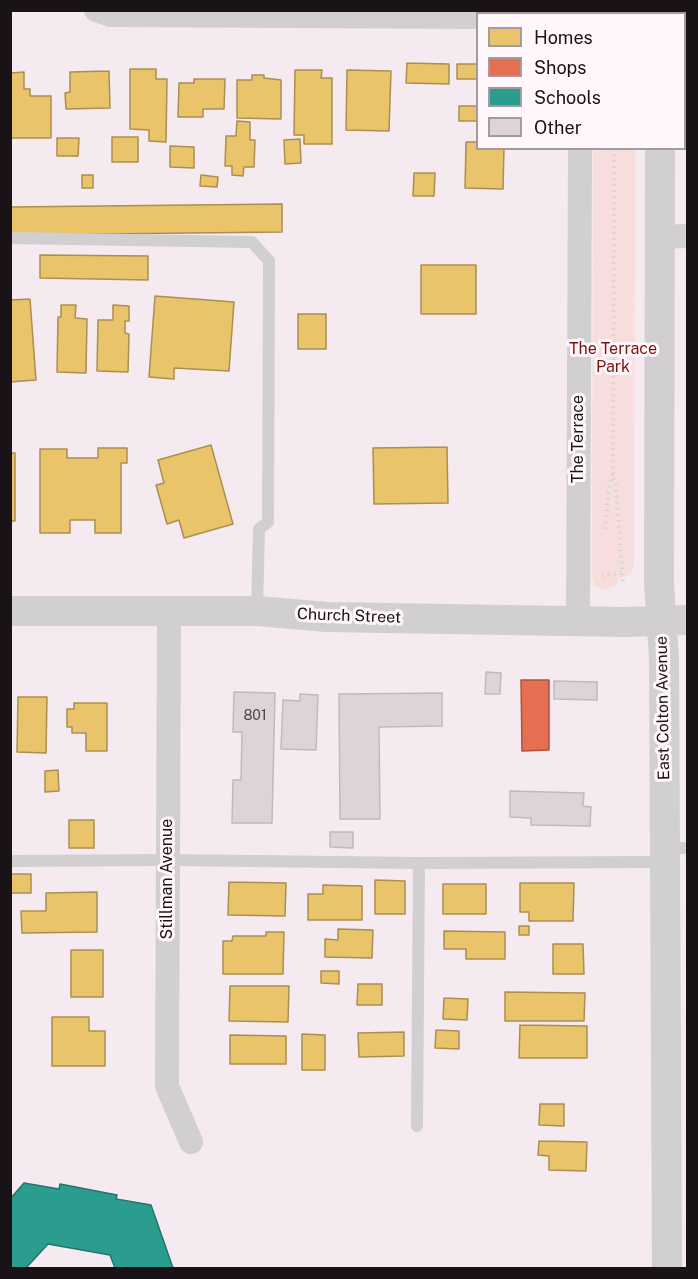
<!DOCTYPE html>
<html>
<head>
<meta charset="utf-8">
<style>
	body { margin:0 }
	#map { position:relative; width:698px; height:1279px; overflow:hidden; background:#f5eaef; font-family:"Public Sans",sans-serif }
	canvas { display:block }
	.frame { position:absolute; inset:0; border:12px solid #191216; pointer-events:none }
	.legend { position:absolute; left:476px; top:12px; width:210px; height:138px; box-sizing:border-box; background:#fff7fb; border:2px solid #a39b9f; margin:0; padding:8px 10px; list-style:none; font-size:18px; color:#191216 }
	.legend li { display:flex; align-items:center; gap:12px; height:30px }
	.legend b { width:30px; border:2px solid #a39b9f }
</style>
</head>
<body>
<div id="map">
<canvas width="698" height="1279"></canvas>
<div class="frame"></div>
<ul class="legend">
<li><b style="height:16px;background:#e9c46a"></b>Homes</li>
<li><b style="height:16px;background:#e76f51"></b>Shops</li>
<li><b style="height:16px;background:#2a9d8f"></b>Schools</li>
<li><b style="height:16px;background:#dcd4d9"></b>Other</li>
</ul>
</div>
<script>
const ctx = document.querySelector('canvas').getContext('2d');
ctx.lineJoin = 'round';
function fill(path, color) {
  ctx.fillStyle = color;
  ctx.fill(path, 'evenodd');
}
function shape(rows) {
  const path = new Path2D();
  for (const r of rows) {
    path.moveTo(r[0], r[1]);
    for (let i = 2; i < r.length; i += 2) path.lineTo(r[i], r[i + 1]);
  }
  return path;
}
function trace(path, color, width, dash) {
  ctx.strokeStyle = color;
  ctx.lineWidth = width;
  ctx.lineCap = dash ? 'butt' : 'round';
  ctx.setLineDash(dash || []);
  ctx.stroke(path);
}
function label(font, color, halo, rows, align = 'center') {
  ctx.font = font + ' "Public Sans",sans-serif';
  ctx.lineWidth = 6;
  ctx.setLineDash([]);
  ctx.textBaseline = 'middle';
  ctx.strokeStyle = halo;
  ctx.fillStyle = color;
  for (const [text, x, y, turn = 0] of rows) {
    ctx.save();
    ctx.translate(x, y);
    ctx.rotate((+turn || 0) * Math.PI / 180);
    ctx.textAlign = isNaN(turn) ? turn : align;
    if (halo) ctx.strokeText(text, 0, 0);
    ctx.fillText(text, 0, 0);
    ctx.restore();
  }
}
fill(shape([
	[593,149,635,149,634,567,630,575,618,579,617,585,603,590,594,585,592,577]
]), '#f7dedd');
const homes = shape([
	[407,63,449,64,449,84,406,83,407,63],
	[457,64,478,64,478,79,457,79,457,64],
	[130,69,156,69,156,79,167,79,166,142,149,141,149,130,130,129,130,69],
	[295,70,322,70,321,78,332,78,332,144,304,144,304,135,294,135,295,70],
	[347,70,391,71,389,131,346,130,347,70],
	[109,71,110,108,66,109,65,93,70,92,70,72,109,71],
	[24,72,24,89,30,89,30,96,51,96,51,138,10,138,10,73,24,72],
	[252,75,264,75,264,78,281,80,281,119,237,118,237,80,252,80,252,75],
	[194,79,225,79,224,109,203,109,203,117,178,117,179,83,194,83,194,79],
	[459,106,478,106,478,121,459,121,459,106],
	[237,121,250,122,250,140,255,140,254,167,244,167,243,176,232,175,232,166,225,166,226,136,236,136,237,121],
	[112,137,138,137,138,162,112,162,112,137],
	[57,138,79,138,78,156,57,156,57,138],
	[300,139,301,163,285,164,284,140,300,139],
	[466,142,478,142,478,148,504,148,503,189,465,188,466,142],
	[170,146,194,147,194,168,170,167,170,146],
	[414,173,435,173,434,196,413,196,414,173],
	[82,175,93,175,93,188,82,188,82,175],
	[201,175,218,177,217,187,200,186,201,175],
	[282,204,282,232,10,235,10,207,282,204],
	[40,255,148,256,148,280,40,278,40,255],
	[421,265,476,265,476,314,421,314,421,265],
	[155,296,234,302,229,371,174,368,174,379,149,377,155,296],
	[30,299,36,380,10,382,10,300,30,299],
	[61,305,76,305,75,318,87,319,86,373,57,372,58,317,61,317,61,305],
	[113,305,129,306,129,321,125,321,125,333,129,334,128,372,97,371,98,320,113,320,113,305],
	[298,314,326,314,326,349,298,349,298,314],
	[211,445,233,524,184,538,179,520,167,524,156,485,164,483,158,460,211,445],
	[447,447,448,503,374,504,373,448,447,447],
	[98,448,127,448,127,463,121,463,121,533,95,533,95,520,70,520,70,533,40,533,40,449,67,449,67,458,98,458,98,448],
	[10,453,15,453,15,521,10,521,10,453],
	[18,697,47,697,46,753,17,752,18,697],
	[74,703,107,703,107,751,86,751,86,733,72,733,72,727,67,727,67,709,74,709,74,703],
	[58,770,59,791,45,792,45,771,58,770],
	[69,820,94,820,94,848,69,848,69,820],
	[10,874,31,874,31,893,10,893,10,874],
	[375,880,405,881,405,914,375,914,375,880],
	[229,882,286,883,285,916,228,915,229,882],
	[520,883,574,883,573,921,529,921,529,912,520,912,520,883],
	[443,884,486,884,486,914,443,914,443,884],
	[323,885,362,886,362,920,308,920,308,894,323,894,323,885],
	[97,892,97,932,22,933,21,911,46,911,46,893,97,892],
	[519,926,529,926,529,935,519,935,519,926],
	[338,929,373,930,372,958,325,957,325,939,338,940,338,929],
	[444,931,505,932,505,959,466,959,466,949,444,949,444,931],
	[266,932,284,932,283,974,223,974,223,941,232,941,233,936,266,936,266,932],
	[553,944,583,944,584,974,553,974,553,944],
	[71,950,103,950,103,997,71,997,71,950],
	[321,971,339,971,339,984,321,983,321,971],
	[358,984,382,984,382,1005,357,1005,358,984],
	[230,986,289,986,288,1022,229,1021,230,986],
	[505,992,585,993,584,1021,505,1021,505,992],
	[444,998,468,999,467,1020,443,1019,444,998],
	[52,1017,89,1017,89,1031,105,1031,105,1066,52,1066,52,1017],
	[520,1025,587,1026,587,1058,519,1058,520,1025],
	[436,1030,459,1031,459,1049,435,1048,436,1030],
	[404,1032,404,1056,359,1057,358,1033,404,1032],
	[302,1034,325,1035,325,1070,302,1070,302,1034],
	[230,1035,286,1036,286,1064,230,1064,230,1035],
	[540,1104,564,1104,564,1126,539,1125,540,1104],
	[539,1141,587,1142,586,1171,549,1170,549,1156,538,1155,539,1141]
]);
fill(homes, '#e9c46a');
trace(homes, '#ab8f51', 1.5);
const shops = shape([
	[521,680,549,680,549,750,522,751,521,680]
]);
fill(shops, '#e76f51');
trace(shops, '#a9533f', 1.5);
const schools = shape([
	[24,1183,59,1189,60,1184,117,1195,116,1199,151,1205,173,1268,115,1268,110,1255,48,1244,26,1268,10,1268,10,1199,24,1183]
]);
fill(schools, '#2a9d8f');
trace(schools, '#25736b', 1.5);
const building = shape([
	[486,672,501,673,500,694,485,694,486,672],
	[554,681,597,682,597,700,554,699,554,681],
	[234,692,275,693,272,823,232,823,233,780,241,780,242,732,233,732,234,692],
	[442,693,442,726,379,727,380,819,340,819,339,694,442,693],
	[300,694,318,695,316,750,281,749,283,700,300,701,300,694],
	[510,791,584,793,583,806,591,807,590,826,531,825,531,818,510,817,510,791],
	[330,832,353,832,353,848,330,847,330,832]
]);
fill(building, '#dcd4d9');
trace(building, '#c0b9be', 1.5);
trace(shape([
	[614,14,614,10],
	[613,474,614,148],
	[605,529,609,488,613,474,616,488,623,582],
	[602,576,622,573]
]), '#d6d3d4', 4, [1.5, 4.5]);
trace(shape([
	[10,238,252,242,269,261,268,522,259,529,257,611],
	[666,848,688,848],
	[10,861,167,860,419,863,665,862],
	[417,1126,419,863]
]), '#d1cfd0', 12);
trace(shape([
	[96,10,111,15,478,17],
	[580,10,580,14],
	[660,237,688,236],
	[169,612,167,1086,191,1142],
	[578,621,580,148]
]), '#d1cfd0', 24);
trace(shape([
	[661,14,661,10],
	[660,148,659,584,664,658,667,1268],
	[10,611,257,611,327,617,625,622,688,620]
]), '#d1cfd0', 30);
label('14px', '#4b4448', null, [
	["801",255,716]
]);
label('16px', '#7c100a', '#fff7fb', [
	["The Terrace",613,349],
	["Park",613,367]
]);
label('16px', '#191216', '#fff7fb', [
	["The Terrace",578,439,-90],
	["Church Street",349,616,2],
	["East Colton Avenue",663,708,-91],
	["Stillman Avenue",167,879,-90]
]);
</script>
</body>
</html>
